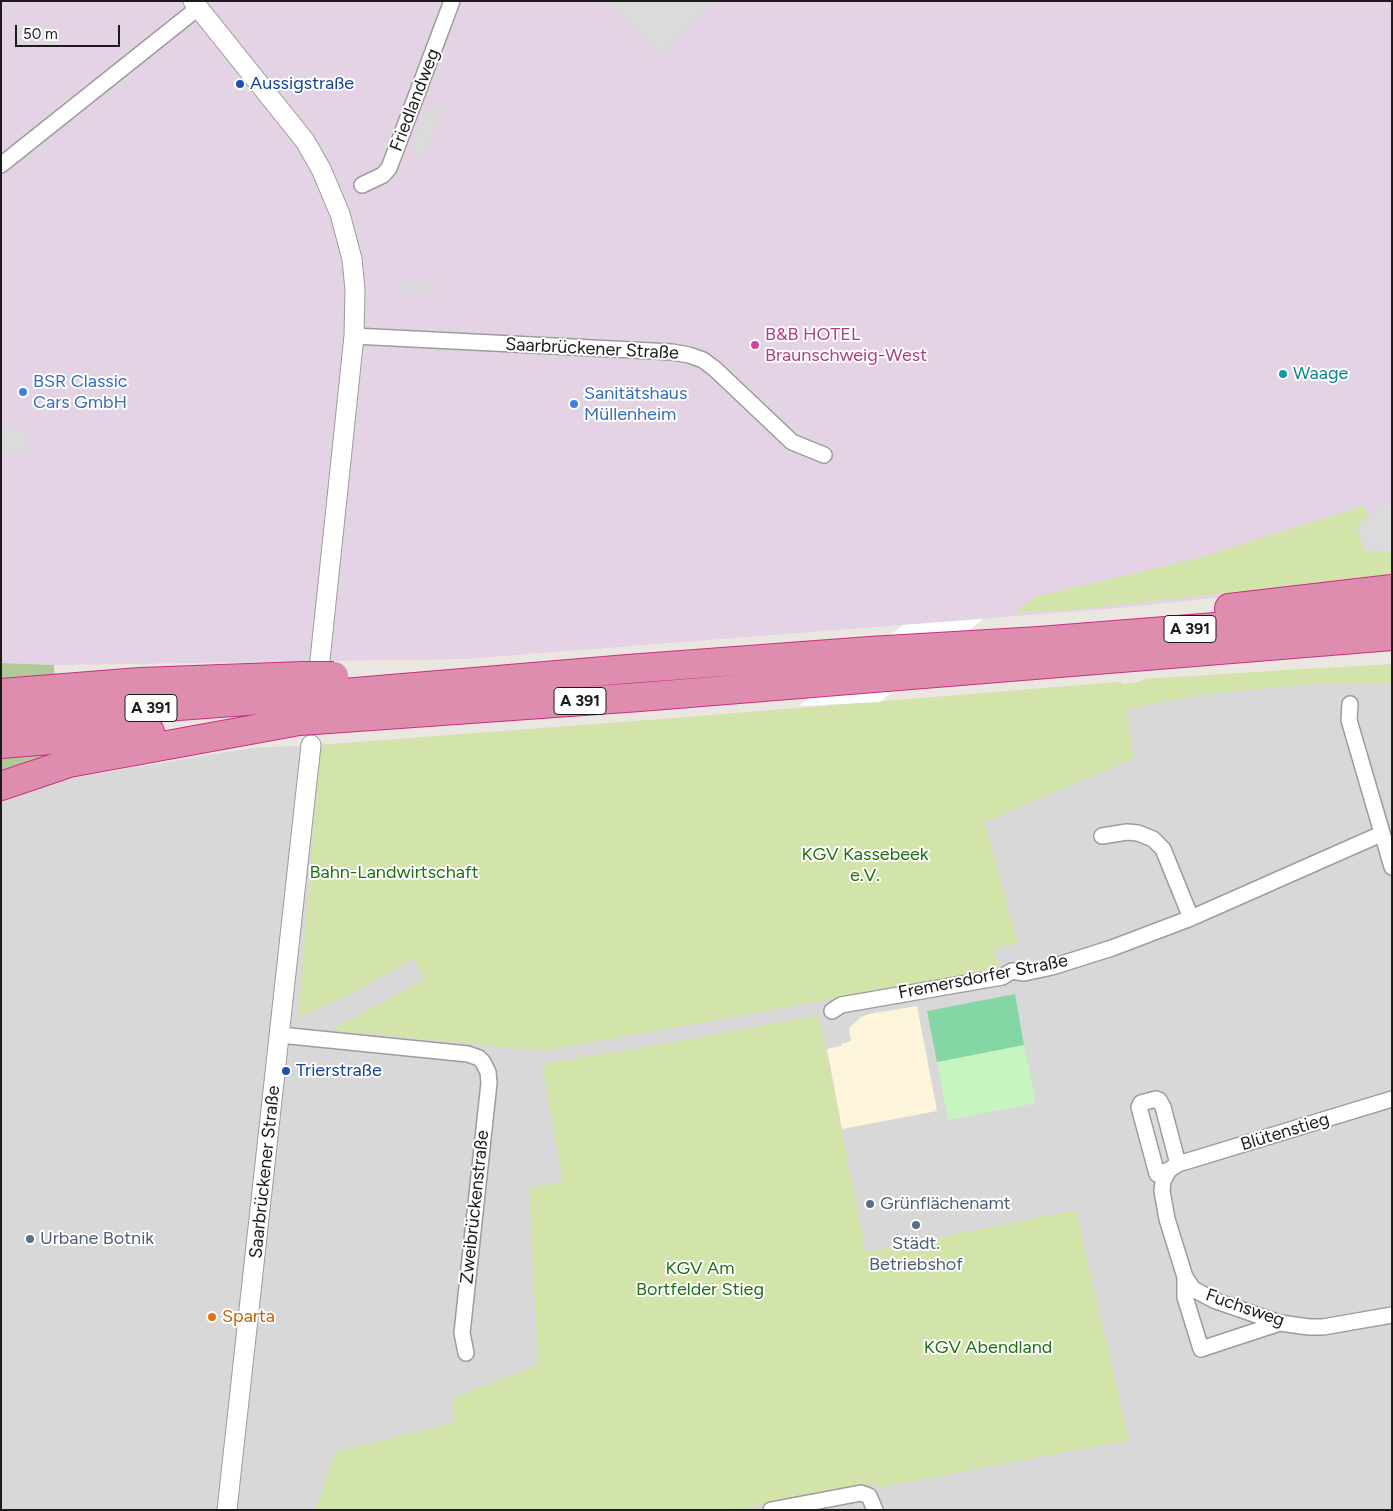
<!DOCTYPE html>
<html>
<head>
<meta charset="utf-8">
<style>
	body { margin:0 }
	#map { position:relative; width:1393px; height:1511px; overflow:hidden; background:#ece6e1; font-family:Figtree,sans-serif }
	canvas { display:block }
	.frame { position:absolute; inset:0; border:2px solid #1b1b1b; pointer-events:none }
	.scale { position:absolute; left:15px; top:25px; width:105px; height:22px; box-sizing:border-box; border:2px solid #1b1b1b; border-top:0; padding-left:6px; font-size:15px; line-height:18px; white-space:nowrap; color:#1b1b1b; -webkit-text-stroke:4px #fff; paint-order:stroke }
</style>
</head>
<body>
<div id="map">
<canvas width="1393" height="1511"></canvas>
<div class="frame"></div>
<div class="scale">50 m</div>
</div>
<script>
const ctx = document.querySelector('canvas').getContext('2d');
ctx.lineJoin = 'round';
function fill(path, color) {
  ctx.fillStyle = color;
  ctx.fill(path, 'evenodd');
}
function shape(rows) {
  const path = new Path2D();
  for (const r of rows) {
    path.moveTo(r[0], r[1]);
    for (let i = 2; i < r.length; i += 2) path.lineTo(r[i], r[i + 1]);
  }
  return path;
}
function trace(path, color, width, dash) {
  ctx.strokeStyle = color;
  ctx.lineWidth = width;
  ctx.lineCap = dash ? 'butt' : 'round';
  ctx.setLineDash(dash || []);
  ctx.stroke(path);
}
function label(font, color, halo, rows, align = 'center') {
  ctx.font = font + ' Figtree,sans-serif';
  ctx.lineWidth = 4;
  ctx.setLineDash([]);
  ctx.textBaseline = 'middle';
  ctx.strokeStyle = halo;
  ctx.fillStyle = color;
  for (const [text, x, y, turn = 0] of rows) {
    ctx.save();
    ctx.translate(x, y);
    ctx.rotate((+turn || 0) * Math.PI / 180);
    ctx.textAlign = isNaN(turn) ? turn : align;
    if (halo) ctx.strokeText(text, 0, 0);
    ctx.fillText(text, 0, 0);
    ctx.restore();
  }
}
fill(shape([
	[1392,664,1392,1510,1,1510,1,800,56,781,251,748,346,743,663,719,1120,682,1124,684,1141,682,1144,679]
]), '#d9d8d8');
fill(shape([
	[1,1,1392,1,1392,579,1119,608,465,659,54,665,1,663]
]), '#e4d3e5');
fill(shape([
	[917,1006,937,1111,842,1129,827,1049,841,1046,841,1044,851,1041,849,1028,861,1017,869,1014]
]), '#fcf5da');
fill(shape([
	[1363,506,1369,515,1357,528,1365,550,1392,553,1392,577,1328,582,1073,610,1015,613,1034,597,1194,559],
	[1392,665,1392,683,1311,684,1207,694,1126,709,1134,758,985,822,1018,943,994,949,999,969,543,1051,332,1030,425,979,414,959,356,991,298,1018,316,800,319,745,663,719,1120,682,1124,684,1141,682,1144,679,1303,669],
	[819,1015,866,1252,1076,1210,1129,1440,878,1488,876,1483,735,1510,315,1510,335,1452,453,1423,454,1398,538,1365,529,1188,563,1182,542,1064,646,1047]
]), '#d3e4aa');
fill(shape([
	[1,663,54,665,56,781,1,800]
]), '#b1c998');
fill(shape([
	[1024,1045,1036,1103,948,1120,937,1062]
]), '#c7f5c0');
fill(shape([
	[1015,994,1024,1045,937,1062,927,1011]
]), '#84d7a5');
fill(shape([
	[604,1,714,1,660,56],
	[438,102,443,110,422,159,411,149,424,115],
	[406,281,438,282,437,292,405,291],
	[1,428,29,432,27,453,1,450],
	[1392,504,1392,551,1365,551,1357,528,1369,515],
	[1158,1109,1170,1155,1159,1158,1147,1112],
	[1236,1311,1243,1330,1206,1342,1200,1323]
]), '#dbdbdb');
fill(shape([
	[983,619,880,702,799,706,903,625]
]), '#fff');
const minor = shape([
	[1,165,198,8],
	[362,185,383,175,389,168,452,1],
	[354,336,672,352,689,355,703,360,715,369,792,442,824,455],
	[1350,704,1349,720,1392,867],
	[1102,836,1127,832,1138,833,1153,839,1163,849,1191,918],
	[832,1011,841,1005,1002,977,1012,971,1024,973,1052,967,1112,948,1191,918,1381,834],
	[280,1035,468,1054,479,1058,483,1062,488,1072,489,1083,462,1333,466,1353],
	[1392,1099,1178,1164,1169,1170,1163,1181,1162,1191,1167,1219,1185,1277,1193,1289,1216,1301,1280,1323,1309,1327,1323,1327,1392,1315],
	[1169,1170,1157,1174,1139,1107,1141,1103,1156,1099,1159,1100,1163,1107,1178,1164],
	[1185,1277,1185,1297,1201,1349,1280,1323],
	[771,1510,861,1493,869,1496,875,1510]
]);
const tertiary = shape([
	[193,1,305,141,321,169,340,214,352,259,355,290,354,336,320,660],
	[227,1510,311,745]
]);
const motorway = shape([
	[1229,608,1392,589],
	[1,693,140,682,303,676],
	[332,694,628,669,870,651,1039,641,1392,613],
	[1,719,301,697],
	[329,719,640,697,1392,636],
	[1,744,150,732],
	[1,786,69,763,299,721]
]);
trace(minor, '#9c9c9c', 18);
trace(tertiary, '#9c9c9c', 21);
trace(motorway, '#c92f85', 30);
trace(minor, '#fff', 15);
trace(tertiary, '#fff', 19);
trace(motorway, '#df8dae', 28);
const motorwayBridge = shape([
	[303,676,334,676],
	[301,697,332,694],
	[299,721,329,719]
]);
trace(motorwayBridge, '#c92f85', 30, []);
trace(motorwayBridge, '#df8dae', 28);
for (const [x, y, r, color] of [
	[240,84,5,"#1a4fb4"],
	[755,345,5,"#d1479c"],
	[1283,374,5,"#0f9aa8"],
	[23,392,5,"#3f7fe0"],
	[574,404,5,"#3f7fe0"],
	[286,1071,5,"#1a4fb4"],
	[870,1204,5,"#5c6f8a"],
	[916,1225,5,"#5c6f8a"],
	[30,1239,5,"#5c6f8a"],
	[212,1317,5,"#e8710a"]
]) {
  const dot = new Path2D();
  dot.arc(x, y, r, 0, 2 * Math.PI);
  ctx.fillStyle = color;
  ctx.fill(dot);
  trace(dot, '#fff', 2);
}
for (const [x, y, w] of [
	[1190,629,52],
	[580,701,52],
	[151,708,52]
]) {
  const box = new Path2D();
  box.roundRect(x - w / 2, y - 13.5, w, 27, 4);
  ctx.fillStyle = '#fff';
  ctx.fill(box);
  trace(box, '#1b1b1b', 1);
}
label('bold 16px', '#1b1b1b', null, [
	["A 391",1190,629],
	["A 391",580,701],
	["A 391",151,708]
]);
label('18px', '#164399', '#fff', [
	["Aussigstraße",250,84],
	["Trierstraße",296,1071]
], 'left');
label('18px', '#1b1b1b', '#fff', [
	["Friedlandweg",415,100,-69],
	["Saarbrückener Straße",592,349,3],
	["Fremersdorfer Straße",983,977,-11],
	["Blütenstieg",1285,1132,-17],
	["Saarbrückener Straße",265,1172,-84],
	["Zweibrückenstraße",475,1207,-84],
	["Fuchsweg",1245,1308,19]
]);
label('18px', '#b23c85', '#fff', [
	["B&B HOTEL",765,335],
	["Braunschweig-West",765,356]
], 'left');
label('18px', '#0d838f', '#fff', [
	["Waage",1293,374]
], 'left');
label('18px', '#366cbe', '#fff', [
	["BSR Classic",33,382],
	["Cars GmbH",33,403],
	["Sanitätshaus",584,394],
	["Müllenheim",584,415]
], 'left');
label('18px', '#1f7012', '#fff', [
	["KGV Kassebeek",865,855],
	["e.V.",865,876],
	["Bahn-Landwirtschaft",394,873],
	["KGV Am",700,1269],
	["Bortfelder Stieg",700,1290],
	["KGV Abendland",988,1348]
]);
label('18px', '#4e5e75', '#fff', [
	["Grünflächenamt",880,1204],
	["Urbane Botnik",40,1239],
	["Städt.",916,1244,"center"],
	["Betriebshof",916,1265,"center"]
], 'left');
label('18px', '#c56008', '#fff', [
	["Sparta",222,1317]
], 'left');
</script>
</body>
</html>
